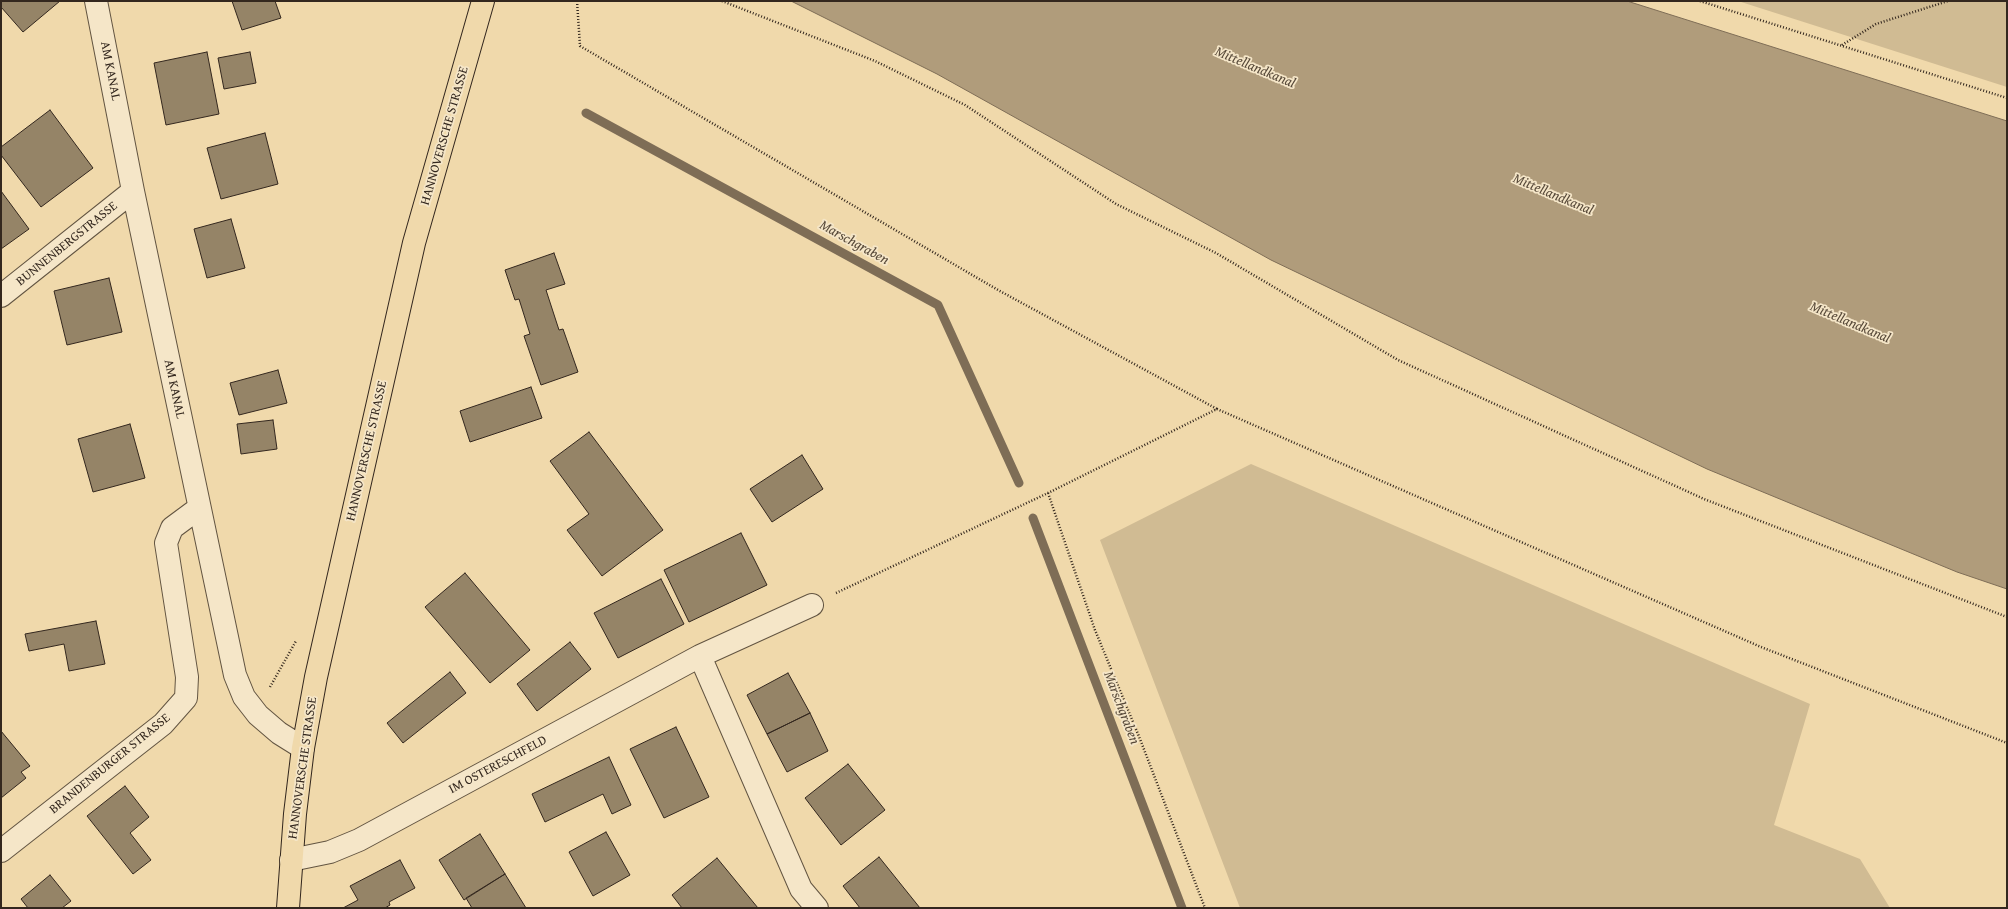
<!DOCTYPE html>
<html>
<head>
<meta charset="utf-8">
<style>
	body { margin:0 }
	#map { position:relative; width:2008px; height:909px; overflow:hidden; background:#f0d9ab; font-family:"Gentium Book Plus",serif }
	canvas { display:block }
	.frame { position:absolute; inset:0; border:2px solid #33271e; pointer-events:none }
</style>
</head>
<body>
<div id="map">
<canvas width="2008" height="909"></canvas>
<div class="frame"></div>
</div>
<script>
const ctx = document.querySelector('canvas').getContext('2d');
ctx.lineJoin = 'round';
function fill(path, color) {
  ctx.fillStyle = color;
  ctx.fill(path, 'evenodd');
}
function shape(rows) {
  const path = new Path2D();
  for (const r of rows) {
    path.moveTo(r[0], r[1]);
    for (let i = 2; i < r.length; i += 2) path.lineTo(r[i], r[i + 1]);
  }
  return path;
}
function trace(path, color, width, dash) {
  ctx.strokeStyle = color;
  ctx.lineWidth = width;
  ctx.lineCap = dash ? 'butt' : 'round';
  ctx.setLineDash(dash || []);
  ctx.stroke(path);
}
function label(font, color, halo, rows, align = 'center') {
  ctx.font = font + ' "Gentium Book Plus",serif';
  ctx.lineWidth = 3.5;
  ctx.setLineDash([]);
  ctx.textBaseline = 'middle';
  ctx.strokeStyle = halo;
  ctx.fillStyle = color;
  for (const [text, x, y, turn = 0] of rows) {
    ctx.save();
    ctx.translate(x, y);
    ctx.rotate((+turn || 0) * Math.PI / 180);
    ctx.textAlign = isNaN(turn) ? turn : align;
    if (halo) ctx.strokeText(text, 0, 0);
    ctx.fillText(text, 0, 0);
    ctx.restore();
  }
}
fill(shape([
	[1738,1,2007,1,2007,87],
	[1251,464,1810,704,1774,825,1860,859,1890,908,1240,908,1100,540]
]), '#d0bb93');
const water = shape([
	[791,1,1627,1,2007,121,2007,589,1957,572,1707,469,1271,260,937,74,791,1]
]);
fill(water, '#b09c7b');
trace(water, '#7e6d56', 1);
trace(shape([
	[586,113,938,305,1019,483],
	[1033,518,1182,908]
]), '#7e6d56', 9);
const building = shape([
	[1,1,60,1,23,32,1,7,1,1],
	[232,1,275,1,281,18,242,30,232,1],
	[207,52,219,114,166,125,154,63,207,52],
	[250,52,256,83,224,89,218,58,250,52],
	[50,110,93,168,41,207,1,155,1,147,50,110],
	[265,133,278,184,221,199,207,148,265,133],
	[1,191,29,229,1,249,1,191],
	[231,219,245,268,207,278,194,229,231,219],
	[554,253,565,284,546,290,559,330,563,329,578,372,541,385,524,336,530,334,519,299,515,300,505,270,554,253],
	[109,278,122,332,67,345,54,291,109,278],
	[278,370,287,403,239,415,230,383,278,370],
	[531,387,542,418,470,442,460,411,531,387],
	[273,420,277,449,241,454,237,424,273,420],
	[130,424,145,478,93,492,78,439,130,424],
	[589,432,663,530,602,576,567,530,589,514,550,461,589,432],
	[802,455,823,489,772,522,750,489,802,455],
	[741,533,767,585,689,622,664,570,741,533],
	[465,573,530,650,490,683,425,607,465,573],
	[661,579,684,624,618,658,594,613,661,579],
	[96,621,105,664,69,671,64,644,29,651,25,634,96,621],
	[570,642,591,669,537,711,517,684,570,642],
	[450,672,466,693,403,743,387,723,450,672],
	[788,673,810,713,767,734,747,695,788,673],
	[810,713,828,751,787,772,767,734,810,713],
	[676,727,709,797,664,818,630,749,676,727],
	[1,731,30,766,21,772,26,778,1,798,1,731],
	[609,757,631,805,612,814,603,794,545,822,532,794,609,757],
	[848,764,885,810,841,845,805,798,848,764],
	[125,786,149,817,130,833,151,860,133,874,87,816,125,786],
	[606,832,630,875,593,896,569,852,606,832],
	[480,834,505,874,464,900,439,860,480,834],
	[879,857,920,908,860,908,843,886,879,857],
	[717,858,758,908,682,908,672,895,717,858],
	[400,860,415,888,389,902,390,905,385,908,343,908,358,900,350,886,400,860],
	[505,874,526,908,472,908,466,898,505,874],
	[50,875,71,901,62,908,28,908,21,899,50,875]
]);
fill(building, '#958467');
trace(building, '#33271e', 1);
const minor = shape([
	[96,1,133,191,235,675,244,697,258,715,279,733,303,748],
	[1,296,133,191],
	[700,656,801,889,817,908],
	[1,851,163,724,186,698,187,677,166,543,172,528,199,508],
	[291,860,330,852,359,840,700,656,812,605]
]);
const major = shape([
	[288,908,295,814,303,748,316,677,414,243,483,1]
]);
trace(minor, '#625441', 24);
trace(major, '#33271e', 24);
trace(shape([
	[577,1,580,46,998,290,1217,409],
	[722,1,875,61,965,105,1116,204,1216,253,1398,360,1704,499,2007,617],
	[1700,1,2007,98],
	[1842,45,1876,24,1948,1],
	[1048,493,1095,630,1140,739,1205,908],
	[836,593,1048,493,1217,409,1761,647,2007,743],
	[270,687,296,641]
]), '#33271e', 2.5, [1, 2]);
trace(minor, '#f5e6c8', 22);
trace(major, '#f0d9ab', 22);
label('13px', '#33271e', '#f5e6c8', [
	["AM KANAL",110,71,79],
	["HANNOVERSCHE STRASSE",445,136,-74],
	["BUNNENBERGSTRASSE",67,244,-39],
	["AM KANAL",174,389,78],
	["HANNOVERSCHE STRASSE",367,451,-77],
	["BRANDENBURGER STRASSE",110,764,-39],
	["IM OSTERESCHFELD",498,765,-28],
	["HANNOVERSCHE STRASSE",303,768,-82]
]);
label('italic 14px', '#584a3a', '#f5e6c8', [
	["Mittellandkanal",1255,68,23],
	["Mittellandkanal",1553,195,23],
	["Marschgraben",854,243,29],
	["Mittellandkanal",1850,323,23],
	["Marschgraben",1121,708,69]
]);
</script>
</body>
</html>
